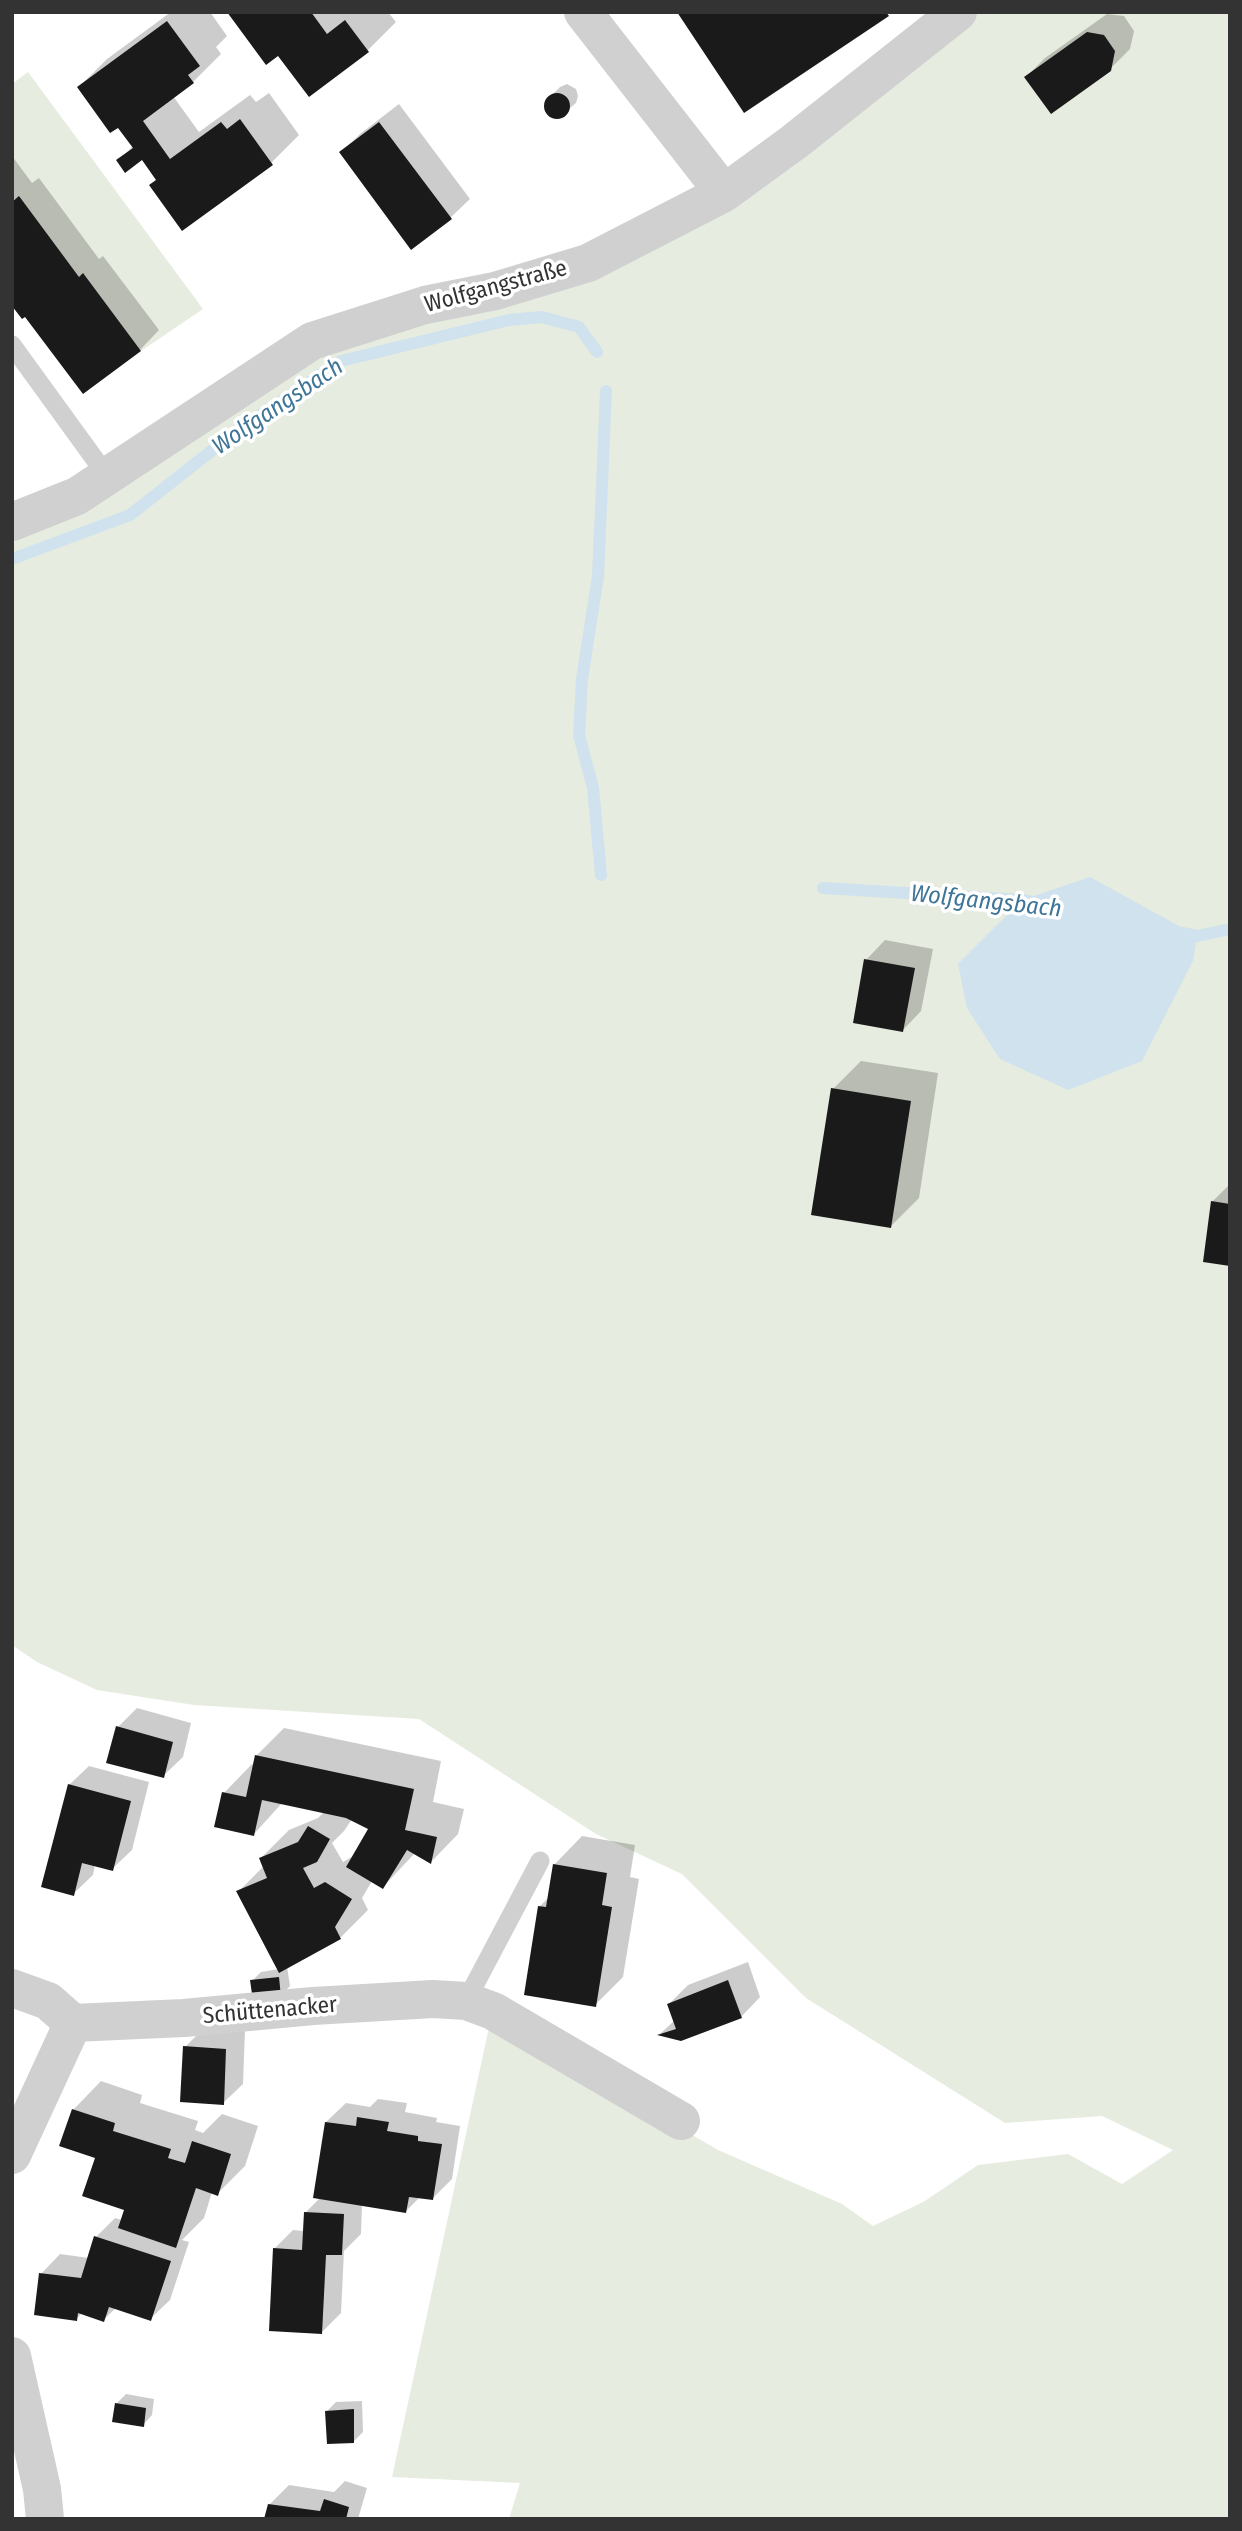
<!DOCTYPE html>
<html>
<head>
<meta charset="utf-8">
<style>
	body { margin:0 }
	#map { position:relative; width:1242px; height:2531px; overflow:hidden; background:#fff; font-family:"Fira Sans Condensed",sans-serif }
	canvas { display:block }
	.frame { position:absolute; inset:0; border:14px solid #333; pointer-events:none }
</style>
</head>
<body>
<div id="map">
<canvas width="1242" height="2531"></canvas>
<div class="frame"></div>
</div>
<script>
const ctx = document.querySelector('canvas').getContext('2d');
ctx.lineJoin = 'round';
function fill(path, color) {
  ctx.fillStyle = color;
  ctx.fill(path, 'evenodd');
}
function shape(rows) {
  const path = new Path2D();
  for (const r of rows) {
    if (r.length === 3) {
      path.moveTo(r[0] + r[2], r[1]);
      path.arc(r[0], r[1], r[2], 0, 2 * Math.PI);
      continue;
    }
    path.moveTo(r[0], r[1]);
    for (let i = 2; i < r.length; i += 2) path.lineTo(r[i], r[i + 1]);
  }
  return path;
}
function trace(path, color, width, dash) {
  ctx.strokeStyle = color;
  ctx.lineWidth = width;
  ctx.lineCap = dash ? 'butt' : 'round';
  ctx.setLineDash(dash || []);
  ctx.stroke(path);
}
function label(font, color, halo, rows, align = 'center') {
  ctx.font = font + ' "Fira Sans Condensed",sans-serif';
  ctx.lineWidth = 7;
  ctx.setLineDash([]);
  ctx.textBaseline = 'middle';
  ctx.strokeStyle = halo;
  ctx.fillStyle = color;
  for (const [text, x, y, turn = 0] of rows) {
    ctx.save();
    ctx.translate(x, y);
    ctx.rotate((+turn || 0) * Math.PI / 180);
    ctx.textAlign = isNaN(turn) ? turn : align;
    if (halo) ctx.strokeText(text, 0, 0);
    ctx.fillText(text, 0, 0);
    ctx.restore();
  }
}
fill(shape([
	[958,12,1230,12,1230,2519,509,2519,520,2483,392,2477,491,2018,718,2150,842,2204,873,2226,925,2201,978,2165,1068,2154,1122,2184,1173,2150,1102,2116,1005,2123,806,1998,682,1874,596,1834,419,1719,194,1705,97,1690,37,1662,12,1645,12,522,312,341,588,263],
	[28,72,203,309,141,351,12,196,12,84]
]), '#e6ecdf');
fill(shape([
	[1090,877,1197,936,1193,961,1142,1061,1068,1090,1000,1059,967,1008,958,964,1022,900]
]), '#cfe2ee');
fill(shape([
	[171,12,210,12,227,36,216,47,221,54,193,82,173,96,199,132,250,95,256,102,269,93,299,135,271,163,157,179,142,158,118,161,133,146,118,125,79,87,107,59],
	[229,12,388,12,396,22,368,50,279,54],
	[1107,14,1124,16,1134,31,1130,49,1110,69,1026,77,1045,58],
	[567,84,576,89,578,96,576,103,559,117,552,116,546,106,551,96,560,87],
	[399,104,470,199,450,218,341,153,360,134],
	[12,156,32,183,39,178,99,259,103,256,159,330,140,350,26,315,12,303],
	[885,940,933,949,921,1011,902,1031,866,960],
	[861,1061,938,1073,919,1198,891,1226,833,1089],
	[1230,1184,1230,1264,1212,1202],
	[137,1708,191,1723,183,1757,163,1776,118,1727],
	[284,1728,441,1761,433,1802,464,1809,458,1834,431,1862,415,1853,383,1887,372,1881,362,1898,368,1910,340,1938,287,1966,290,1986,280,1996,252,1981,261,1972,279,1969,238,1892,264,1866,261,1858,289,1830,318,1818,325,1811,283,1802,254,1834,224,1793,252,1764,254,1765,256,1756],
	[352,1819,370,1829,355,1855,343,1862,332,1843,344,1831],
	[89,1766,149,1782,132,1850,112,1869,95,1865,93,1875,73,1894,69,1785],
	[582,1836,635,1845,630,1877,639,1879,623,1977,595,2005,540,1906,549,1897,554,1865],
	[748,1962,760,1997,741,2017,660,2034,675,2020,669,2004,688,1985],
	[204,2028,245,2030,243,2084,223,2103,185,2047],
	[101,2081,142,2095,140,2103,198,2121,195,2130,203,2133,222,2114,258,2126,245,2166,217,2194,212,2192,204,2218,182,2240,189,2242,170,2300,150,2319,116,2308,103,2320,82,2313,76,2319,41,2274,60,2254,89,2258,96,2237,115,2218,122,2220,126,2209,73,2110],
	[378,2099,407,2103,405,2112,437,2118,436,2122,460,2126,452,2179,432,2199,420,2197,406,2211,362,2204,361,2234,344,2251,341,2313,322,2332,274,2249,293,2230,304,2231,305,2213,321,2197,326,2122,346,2103,370,2107],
	[126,2394,154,2399,152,2415,143,2425,116,2404],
	[362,2401,363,2432,353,2442,327,2411,336,2402],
	[345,2481,367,2488,358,2519,266,2519,270,2504,289,2485,334,2492]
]), '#0003');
trace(shape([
	[12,559,130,515,238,430,341,361,509,320,542,317,579,327,597,352],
	[601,875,593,788,579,735,582,679,598,576,606,391],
	[823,888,1022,900,1037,903],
	[1182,933,1197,936,1230,929]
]), '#cfe2ee', 12);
fill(shape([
	[227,12,311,12,327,34,345,20,369,52,309,97,278,56,266,65],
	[677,12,886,12,889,16,744,113],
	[167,21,200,66,188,75,194,83,143,121,170,159,221,122,227,129,240,119,273,165,182,231,149,185,156,180,142,160,125,173,116,160,133,148,118,128,110,133,77,87],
	[1087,32,1104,35,1115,51,1111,71,1051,114,1024,77],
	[557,106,13],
	[379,122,452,219,411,250,339,152],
	[19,196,79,277,83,273,141,351,83,394,25,317,22,319,12,306,12,202],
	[864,959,915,968,903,1032,853,1023],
	[831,1088,911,1101,891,1228,811,1215],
	[1211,1201,1230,1204,1230,1266,1203,1262],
	[116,1726,173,1742,164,1778,106,1763],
	[255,1755,414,1789,405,1830,437,1837,431,1864,407,1850,383,1889,346,1867,368,1829,346,1818,262,1800,254,1836,214,1827,222,1792,246,1797],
	[68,1784,131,1801,113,1871,82,1863,74,1896,41,1887],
	[308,1826,330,1839,317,1862,303,1868,314,1888,325,1882,352,1899,335,1927,341,1939,279,1973,236,1891,267,1878,259,1858,298,1842],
	[553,1864,607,1873,602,1905,612,1907,596,2007,524,1995,538,1906,546,1907],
	[279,1977,281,1997,253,2001,250,1980],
	[728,1980,742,2018,681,2041,657,2035,676,2029,667,2004],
	[183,2046,226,2049,224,2105,180,2102],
	[72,2109,115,2123,113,2131,171,2149,168,2158,185,2163,192,2141,231,2154,218,2196,196,2188,176,2248,118,2228,124,2210,82,2196,95,2158,59,2146],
	[357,2117,389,2122,387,2131,418,2136,418,2141,442,2144,433,2200,409,2197,406,2213,313,2198,325,2122,356,2126],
	[304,2212,344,2214,342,2255,326,2255,322,2334,269,2331,273,2248,302,2250],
	[94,2236,171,2261,151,2321,109,2307,104,2322,78,2313,77,2321,34,2315,39,2273,81,2278],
	[115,2403,146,2408,144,2427,112,2422],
	[354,2409,354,2443,327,2444,325,2411],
	[324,2499,349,2507,346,2519,264,2519,268,2504,320,2511]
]), '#1a1a1a');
trace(shape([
	[12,345,107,476],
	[466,2001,540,1861]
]), '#d0d0d0', 19);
trace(shape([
	[583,12,724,193],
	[12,522,77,496,312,341,425,305,495,291,588,263,724,193,794,142,958,12],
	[12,1988,48,2001,73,2023,184,2018,313,2006,433,1999,466,2001,493,2011,681,2121],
	[12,2155,73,2023],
	[12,2356,42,2489,45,2519]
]), '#d0d0d0', 38);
label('23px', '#333', '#fff', [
	["Wolfgangstraße",496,287,-15],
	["Schüttenacker",270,2011,-5]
]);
label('italic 24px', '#3f7597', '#fff', [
	["Wolfgangsbach",278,407,-34],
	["Wolfgangsbach",986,902,6]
]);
</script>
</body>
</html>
